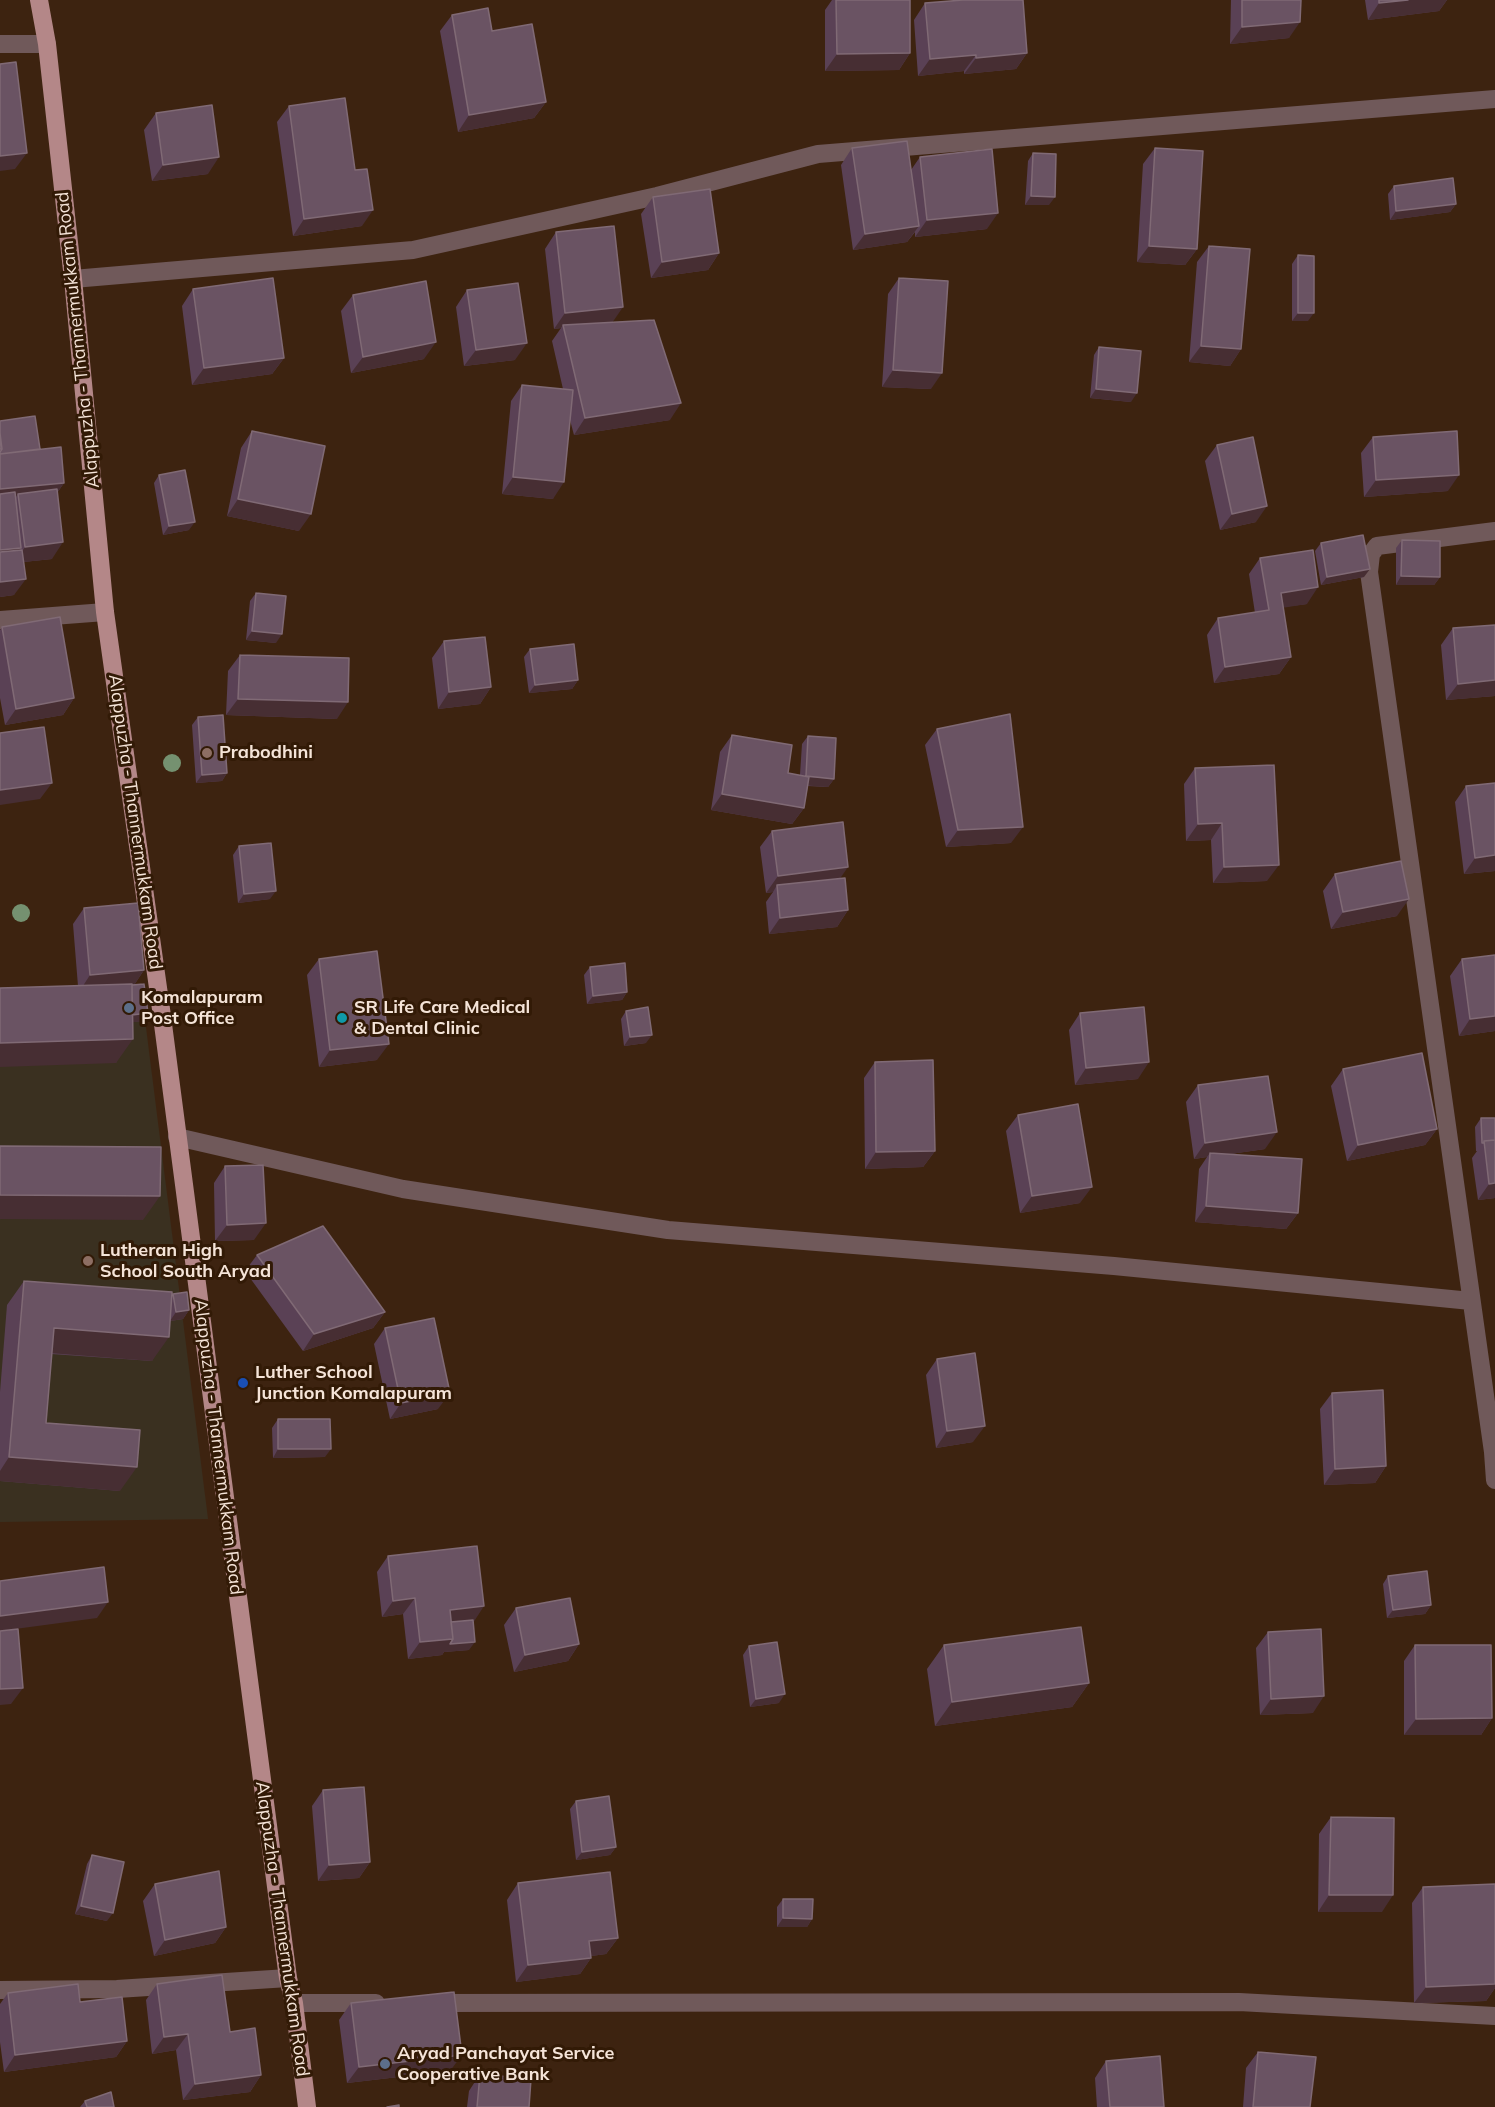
<!DOCTYPE html>
<html>
<head>
<meta charset="utf-8">
<style>
	body { margin:0 }
	canvas { display:block; background:#3d2310 }
</style>
</head>
<body>
<canvas width="1495" height="2107"></canvas>
<script>
const ctx = document.querySelector('canvas').getContext('2d');
ctx.lineJoin = 'round';
function fill(path, color) {
  ctx.fillStyle = color;
  ctx.fill(path, 'evenodd');
}
function shape(rows) {
  const path = new Path2D();
  for (const r of rows) {
    path.moveTo(r[0], r[1]);
    for (let i = 2; i < r.length; i += 2) path.lineTo(r[i], r[i + 1]);
  }
  return path;
}
function trace(path, color, width, dash) {
  ctx.strokeStyle = color;
  ctx.lineWidth = width;
  ctx.lineCap = dash ? 'butt' : 'round';
  ctx.setLineDash(dash || []);
  ctx.stroke(path);
}
function label(font, color, halo, rows, align = 'center') {
  ctx.font = font + ' Mulish,sans-serif';
  ctx.lineWidth = 6;
  ctx.setLineDash([]);
  ctx.textBaseline = 'middle';
  ctx.strokeStyle = halo;
  ctx.fillStyle = color;
  for (const [text, x, y, turn = 0] of rows) {
    ctx.save();
    ctx.translate(x, y);
    ctx.rotate((+turn || 0) * Math.PI / 180);
    ctx.textAlign = isNaN(turn) ? turn : align;
    if (halo) ctx.strokeText(text, 0, 0);
    ctx.fillText(text, 0, 0);
    ctx.restore();
  }
}
fill(shape([
	[142,996,208,1519,0,1522,0,1003]
]), '#3a3020');
trace(shape([
	[0,44,47,44],
	[73,279,413,250,657,196,818,154,1495,99],
	[1495,531,1377,546,1371,554,1369,572,1493,1452,1495,1480],
	[0,620,105,612],
	[177,1137,403,1189,668,1230,1114,1266,1471,1301],
	[0,1990,117,1989,288,1978],
	[294,2003,376,2003],
	[431,2003,1239,2002,1495,2016]
]), '#70595a', 18);
trace(shape([
	[39,0,47,44,73,279,105,612,161,1009,288,1978,294,2003,307,2107]
]), '#b48788', 18);
ctx.fillStyle = '#759170';
for (const [x, y] of [
	[172,763],
	[21,913]
]) {
  ctx.beginPath();
  ctx.arc(x, y, 9, 0, 2 * Math.PI);
  ctx.fill();
}
fill(shape([
	[832,0,910,0,910,53,899,70,825,71,825,10],
	[1231,0,1301,0,1289,38,1230,44],
	[1365,0,1447,0,1439,11,1368,20],
	[925,3,1027,53,1016,69,964,74,964,71,918,76,914,20],
	[452,15,492,31,546,102,534,118,458,132,440,31],
	[289,106,362,226,293,236,277,122],
	[156,113,208,174,152,181,144,130],
	[852,148,911,170,920,157,987,229,915,237,915,232,907,242,853,250,841,165],
	[1155,148,1197,249,1185,265,1137,262,1143,164],
	[1033,153,1049,205,1025,205,1028,161],
	[1394,186,1456,204,1450,212,1390,220,1388,194],
	[653,197,719,253,708,270,651,278,641,214],
	[556,232,612,322,670,420,574,435,570,420,553,499,502,494,511,401,522,385,563,389,552,341,561,328,554,329,545,249],
	[1209,246,1241,349,1230,366,1189,362,1197,262],
	[1298,255,1308,321,1292,321,1292,264],
	[899,278,931,389,882,387,888,294],
	[193,289,284,358,272,374,192,385,182,306],
	[467,290,515,360,464,366,456,307],
	[353,295,424,359,351,373,341,311],
	[1099,347,1131,402,1090,398,1094,355],
	[0,421,40,449,64,483,57,493,52,559,23,562,14,595,0,597],
	[252,431,299,531,227,516,241,448],
	[1373,437,1448,491,1364,497,1361,453],
	[1217,445,1256,522,1220,530,1205,461],
	[159,475,189,530,163,535,154,483],
	[1402,540,1440,577,1434,585,1396,585,1396,548],
	[1321,543,1364,577,1321,585,1315,551],
	[1260,558,1307,604,1283,607,1291,657,1279,674,1214,683,1207,635,1218,618,1255,613,1249,574],
	[256,593,276,643,246,640,250,601],
	[2,627,74,698,63,715,5,725,0,698,0,630],
	[1453,628,1495,696,1446,700,1441,645],
	[444,641,491,687,480,704,438,709,432,658],
	[530,649,578,680,572,689,529,693,524,657],
	[240,655,337,719,226,715,228,671],
	[198,717,227,773,222,781,196,783,192,725],
	[937,729,1011,843,946,847,925,745],
	[732,735,788,773,800,775,802,744,808,736,834,779,828,787,808,786,804,808,792,824,711,810,720,752],
	[1195,768,1267,881,1213,883,1211,840,1186,841,1184,784],
	[1466,786,1495,871,1464,874,1455,802],
	[772,831,840,879,848,910,837,927,769,934,766,902,773,892,766,893,760,847],
	[239,846,270,899,238,903,233,855],
	[1335,874,1397,916,1331,929,1323,891],
	[84,908,144,970,134,985,142,1021,132,1022,116,1063,78,986,73,924],
	[319,959,377,1060,319,1067,307,975],
	[1462,959,1495,1031,1459,1036,1450,976],
	[590,967,627,992,622,1000,587,1004,584,975],
	[626,1011,646,1043,624,1046,621,1019],
	[1080,1013,1138,1079,1075,1085,1069,1030],
	[875,1062,935,1151,923,1167,865,1169,864,1078],
	[1343,1069,1437,1129,1425,1145,1347,1161,1331,1086],
	[1198,1085,1265,1149,1230,1154,1298,1213,1286,1229,1195,1222,1199,1169,1207,1157,1194,1159,1186,1102],
	[1018,1115,1080,1203,1020,1213,1006,1131],
	[1481,1118,1495,1118,1495,1198,1478,1200,1472,1158,1477,1151,1476,1151,1475,1127],
	[225,1166,254,1240,215,1241,214,1183],
	[257,1255,385,1312,373,1328,303,1351,245,1271],
	[24,1281,172,1296,173,1294,189,1310,183,1319,170,1321,152,1361,51,1354,46,1423,120,1491,0,1481,0,1392,7,1305],
	[385,1328,438,1409,390,1419,374,1344],
	[937,1359,973,1442,936,1448,926,1375],
	[1332,1393,1386,1466,1375,1483,1324,1485,1320,1409],
	[278,1419,325,1457,273,1458,272,1428],
	[388,1556,473,1622,469,1650,444,1652,442,1655,408,1659,403,1614,382,1617,377,1572],
	[1388,1576,1431,1605,1425,1614,1387,1618,1383,1584],
	[516,1608,579,1644,568,1661,514,1672,504,1625],
	[1268,1632,1313,1713,1260,1715,1256,1648],
	[944,1645,1089,1683,1072,1707,935,1726,927,1669],
	[1415,1645,1492,1718,1481,1735,1404,1735,1404,1661],
	[749,1646,779,1703,750,1707,743,1655],
	[323,1790,370,1862,359,1878,318,1881,312,1806],
	[576,1801,616,1847,610,1855,576,1860,570,1809],
	[1331,1817,1382,1912,1318,1912,1319,1834],
	[92,1855,107,1921,75,1914,87,1864],
	[518,1883,618,1938,606,1954,591,1956,591,1958,580,1974,516,1982,507,1900],
	[155,1884,226,1927,215,1943,154,1956,143,1901],
	[1423,1887,1495,1984,1495,1988,1486,2001,1414,2003,1412,1903],
	[783,1899,812,1919,807,1927,777,1927,777,1907],
	[157,1984,230,2032,261,2075,250,2092,183,2100,176,2050,152,2054,146,2000],
	[8,1993,80,2002,127,2041,116,2057,4,2072,0,2042,0,2004],
	[351,2003,450,2071,347,2083,339,2020],
	[1258,2052,1310,2107,1243,2107,1246,2068],
	[1106,2061,1164,2107,1097,2107,1095,2078],
	[480,2074,529,2107,467,2107,469,2091],
	[85,2101,114,2107,80,2107]
]), '#5a4155');
fill(shape([
	[1408,0,1447,0,1439,11,1368,20,1379,3],
	[1300,22,1289,38,1230,44,1242,27],
	[910,53,899,70,825,71,837,54],
	[1027,53,1016,69,964,74,976,58],
	[976,55,964,71,918,76,930,59],
	[546,102,534,118,458,132,469,115],
	[27,153,15,169,0,171,0,156],
	[219,157,208,174,152,181,163,165],
	[1031,196,1055,197,1049,205,1025,205],
	[1456,204,1450,212,1390,220,1396,211],
	[373,210,362,226,293,236,304,219],
	[998,213,987,229,915,237,927,220],
	[919,226,907,242,853,250,865,234],
	[1149,246,1197,249,1185,265,1137,262],
	[719,253,708,270,651,278,662,262],
	[623,307,612,323,563,325,561,328,554,329,565,313],
	[1298,313,1314,313,1308,321,1292,321],
	[436,342,424,359,351,373,363,357],
	[527,343,515,360,464,366,476,350],
	[1201,346,1241,349,1230,366,1189,362],
	[284,358,272,374,192,385,204,368],
	[893,370,942,373,931,389,882,387],
	[1096,389,1137,393,1131,402,1090,398],
	[681,403,670,420,574,435,585,418],
	[1459,475,1448,491,1364,497,1376,480],
	[513,477,564,482,553,499,502,494],
	[64,483,53,499,18,494,12,503,0,505,0,489],
	[238,499,311,514,299,531,227,516],
	[1267,506,1256,522,1220,530,1232,514],
	[195,522,189,530,163,535,169,526],
	[63,542,52,559,14,563,25,547],
	[21,548,9,564,0,565,0,550],
	[1370,569,1364,577,1321,585,1327,577],
	[1401,576,1440,577,1434,585,1396,585],
	[26,579,14,595,0,597,0,582],
	[1318,587,1307,604,1269,610,1281,593],
	[252,631,282,634,276,643,246,640],
	[1291,657,1279,674,1214,683,1225,667],
	[578,680,572,689,529,693,535,685],
	[1495,680,1495,696,1446,700,1458,684],
	[491,687,480,704,438,709,449,692],
	[74,698,63,715,5,725,16,709],
	[238,699,348,702,337,719,226,715],
	[227,773,222,781,196,783,202,775],
	[806,777,834,779,828,787,800,785],
	[52,783,40,799,0,805,0,790],
	[722,794,804,808,792,824,711,810],
	[1222,823,1211,840,1186,841,1198,824],
	[1023,827,1011,843,946,847,958,830],
	[1495,855,1495,871,1464,874,1475,858],
	[1279,865,1267,881,1213,883,1224,867],
	[848,867,837,883,777,885,773,892,766,893,778,876],
	[276,891,270,899,238,903,244,894],
	[1409,899,1397,916,1331,929,1343,912],
	[848,910,837,927,769,934,780,918],
	[144,970,133,987,79,992,90,975],
	[627,992,622,1000,587,1004,593,996],
	[148,1013,142,1021,120,1024,126,1015],
	[1495,1016,1495,1031,1459,1036,1470,1019],
	[652,1035,646,1043,624,1046,630,1037],
	[133,1039,116,1063,0,1067,0,1043],
	[389,1044,377,1060,319,1067,330,1050],
	[1149,1062,1138,1079,1075,1085,1086,1068],
	[1437,1129,1425,1145,1347,1161,1358,1145],
	[1277,1132,1265,1149,1210,1157,1210,1153,1207,1157,1194,1159,1205,1143],
	[935,1151,923,1167,865,1169,876,1152],
	[1495,1183,1495,1198,1478,1200,1489,1184],
	[1092,1187,1080,1203,1020,1213,1032,1196],
	[0,1195,160,1196,143,1220,0,1219],
	[1206,1206,1298,1213,1286,1229,1195,1222],
	[266,1223,254,1240,215,1241,227,1225],
	[189,1310,183,1319,170,1321,176,1312],
	[385,1312,373,1328,303,1351,314,1334],
	[54,1328,169,1337,152,1361,37,1352],
	[450,1393,438,1409,390,1419,401,1403],
	[985,1426,973,1442,936,1448,947,1431],
	[278,1449,331,1449,325,1457,273,1458],
	[9,1457,137,1467,120,1491,0,1481,0,1471],
	[1386,1466,1375,1483,1324,1485,1335,1469],
	[415,1598,403,1614,382,1617,393,1601],
	[108,1602,97,1618,0,1631,0,1616],
	[1431,1605,1425,1614,1387,1618,1393,1610],
	[484,1606,473,1623,448,1626,450,1610],
	[453,1639,475,1642,469,1650,444,1652,442,1655,408,1659,420,1642],
	[579,1644,568,1661,514,1672,525,1655],
	[1089,1683,1072,1707,935,1726,952,1702],
	[23,1688,11,1704,0,1705,0,1689],
	[785,1694,779,1703,750,1707,756,1699],
	[1324,1696,1313,1713,1260,1715,1271,1699],
	[1492,1718,1481,1735,1404,1735,1416,1719],
	[616,1847,610,1855,576,1860,582,1852],
	[370,1862,359,1878,318,1881,329,1865],
	[1329,1895,1393,1895,1382,1912,1318,1912],
	[81,1906,113,1913,107,1921,75,1914],
	[783,1918,812,1919,807,1927,777,1927],
	[226,1927,215,1943,154,1956,165,1940],
	[618,1938,606,1954,577,1958,589,1941],
	[591,1958,580,1974,516,1982,528,1965],
	[1495,1984,1495,1988,1486,2001,1414,2003,1426,1987],
	[188,2034,176,2050,152,2054,164,2037],
	[127,2041,116,2057,4,2072,15,2055],
	[462,2055,450,2071,347,2083,359,2067],
	[261,2075,250,2092,183,2100,195,2084]
]), '#472e33');
const building = shape([
	[836,0,910,0,910,53,837,54,836,0],
	[963,0,1023,0,1027,53,976,58,976,55,930,59,925,3,963,0],
	[1242,0,1301,0,1300,22,1242,27,1242,0],
	[1379,0,1408,0,1379,3,1379,0],
	[488,8,492,31,532,24,546,102,469,115,452,15,488,8],
	[16,62,27,153,0,156,0,64,16,62],
	[345,98,355,170,367,169,373,210,304,219,289,106,345,98],
	[212,105,219,157,163,165,156,113,212,105],
	[907,141,919,226,865,234,852,148,907,141],
	[1155,148,1203,151,1197,249,1149,246,1155,148],
	[992,149,998,213,927,220,920,157,992,149],
	[1033,153,1056,154,1055,197,1031,196,1033,153],
	[1453,178,1456,204,1396,211,1394,186,1453,178],
	[710,189,719,253,662,262,653,197,710,189],
	[614,226,623,307,565,313,556,232,614,226],
	[1209,246,1250,249,1241,349,1201,346,1209,246],
	[1298,255,1314,256,1314,313,1298,313,1298,255],
	[273,278,284,358,204,368,193,289,273,278],
	[899,278,948,281,942,373,893,370,899,278],
	[426,281,436,342,363,357,353,295,426,281],
	[518,283,527,343,476,350,467,290,518,283],
	[654,320,681,403,585,418,563,325,654,320],
	[1099,347,1141,351,1137,393,1096,389,1099,347],
	[522,385,573,390,564,482,513,477,522,385],
	[35,416,40,449,0,454,0,452,2,449,0,433,0,421,35,416],
	[252,431,325,446,311,514,238,499,252,431],
	[1457,431,1459,475,1376,480,1373,437,1457,431],
	[0,433,2,449,0,449,0,433],
	[1253,437,1267,506,1232,514,1217,445,1253,437],
	[61,447,64,483,0,489,0,454,61,447],
	[185,470,195,522,169,526,159,475,185,470],
	[57,489,63,542,25,547,18,494,57,489],
	[15,492,21,548,0,550,0,494,15,492],
	[1363,535,1370,569,1327,577,1321,543,1363,535],
	[1402,540,1440,541,1440,577,1401,576,1402,540],
	[22,550,26,579,0,582,0,552,22,550],
	[1313,550,1318,587,1281,593,1291,657,1225,667,1218,618,1269,610,1260,558,1313,550],
	[256,593,286,596,282,634,252,631,256,593],
	[60,617,74,698,16,709,2,627,60,617],
	[1495,625,1495,680,1458,684,1453,628,1495,625],
	[485,637,491,687,449,692,444,641,485,637],
	[574,644,578,680,535,685,530,649,574,644],
	[240,655,349,658,348,702,238,699,240,655],
	[1010,714,1023,827,958,830,937,729,1010,714],
	[223,715,227,773,202,775,198,717,223,715],
	[44,727,52,783,0,790,0,733,44,727],
	[732,735,792,745,788,773,809,777,804,808,722,794,732,735],
	[808,736,836,738,834,779,806,776,808,736],
	[1274,765,1279,865,1224,867,1222,823,1198,824,1195,768,1274,765],
	[1495,783,1495,855,1475,858,1466,786,1495,783],
	[843,822,848,867,778,876,772,831,843,822],
	[271,843,276,891,244,894,239,846,271,843],
	[1401,861,1409,899,1343,912,1335,874,1401,861],
	[845,878,848,910,780,918,777,885,845,878],
	[138,903,144,970,90,975,84,908,138,903],
	[377,951,389,1044,330,1050,319,959,377,951],
	[1495,955,1495,1016,1470,1019,1462,959,1495,955],
	[625,963,627,992,593,996,590,967,625,963],
	[132,984,133,1039,0,1043,0,988,132,984],
	[144,984,148,1013,132,1015,132,985,144,984],
	[648,1007,652,1035,630,1037,626,1011,648,1007],
	[1144,1007,1149,1062,1086,1068,1080,1013,1144,1007],
	[1422,1053,1437,1129,1358,1145,1343,1069,1422,1053],
	[933,1060,935,1151,876,1152,875,1062,933,1060],
	[1268,1076,1277,1132,1205,1143,1198,1085,1268,1076],
	[1078,1104,1092,1187,1032,1196,1018,1115,1078,1104],
	[1481,1118,1495,1118,1495,1140,1484,1141,1484,1143,1482,1143,1481,1118],
	[1495,1140,1495,1183,1489,1184,1484,1141,1495,1140],
	[0,1146,161,1147,160,1196,0,1195,0,1146],
	[1210,1153,1302,1159,1298,1213,1206,1206,1210,1153],
	[263,1165,266,1223,227,1225,225,1166,263,1165],
	[323,1226,385,1312,314,1334,257,1255,323,1226],
	[24,1281,172,1292,169,1337,54,1328,46,1423,140,1430,137,1467,9,1457,24,1281],
	[187,1292,189,1310,176,1312,173,1294,187,1292],
	[434,1318,450,1393,401,1403,385,1328,434,1318],
	[975,1353,985,1426,947,1431,937,1359,975,1353],
	[1383,1390,1386,1466,1335,1469,1332,1393,1383,1390],
	[278,1419,330,1419,331,1449,278,1449,278,1419],
	[477,1546,484,1606,450,1610,453,1639,420,1642,415,1598,393,1601,388,1556,477,1546],
	[104,1567,108,1602,0,1616,0,1581,104,1567],
	[1427,1571,1431,1605,1393,1610,1388,1576,1427,1571],
	[570,1598,579,1644,525,1655,516,1608,570,1598],
	[473,1620,475,1642,450,1644,453,1639,451,1622,473,1620],
	[1081,1627,1089,1683,952,1702,944,1645,1081,1627],
	[18,1629,23,1688,0,1689,0,1631,18,1629],
	[1321,1629,1324,1696,1271,1699,1268,1632,1321,1629],
	[777,1642,785,1694,756,1699,749,1646,777,1642],
	[1415,1645,1491,1645,1492,1718,1416,1719,1415,1645],
	[364,1787,370,1862,329,1865,323,1790,364,1787],
	[609,1796,616,1847,582,1852,576,1801,609,1796],
	[1331,1817,1394,1818,1393,1895,1329,1895,1331,1817],
	[92,1855,124,1862,113,1913,81,1906,92,1855],
	[219,1871,226,1927,165,1940,155,1884,219,1871],
	[610,1872,618,1938,589,1941,591,1958,528,1965,518,1883,610,1872],
	[1495,1884,1495,1984,1426,1987,1423,1887,1495,1884],
	[783,1899,813,1899,812,1919,783,1918,783,1899],
	[222,1975,230,2032,255,2028,261,2075,195,2084,188,2034,164,2037,157,1984,222,1975],
	[78,1984,80,2002,122,1997,127,2041,15,2055,8,1993,78,1984],
	[454,1992,462,2055,359,2067,351,2003,454,1992],
	[1258,2052,1316,2057,1310,2107,1253,2107,1258,2052],
	[1160,2056,1164,2107,1110,2107,1106,2061,1160,2056],
	[480,2074,531,2079,529,2107,477,2107,480,2074],
	[111,2092,114,2107,87,2107,85,2101,111,2092],
	[399,2105,399,2107,387,2107,399,2105]
]);
fill(building, '#6a5363');
trace(building, '#806a75', 1.5);
for (const [x, y, r, color] of [
	[207,753,6,"#8d6e63"],
	[129,1008,6,"#5c6f8a"],
	[342,1018,6,"#0f9aa8"],
	[88,1261,6,"#8d6e63"],
	[243,1383,6,"#1a4fb4"],
	[385,2064,6,"#5c6f8a"]
]) {
  const dot = new Path2D();
  dot.arc(x, y, r, 0, 2 * Math.PI);
  ctx.fillStyle = color;
  ctx.fill(dot);
  trace(dot, '#321a06', 2);
}
label('18px', '#f5e4d8', '#321a06', [
	["Alappuzha - Thannermukkam Road",78,340,-96],
	["Alappuzha - Thannermukkam Road",135,822,82],
	["Alappuzha - Thannermukkam Road",218,1447,83],
	["Alappuzha - Thannermukkam Road",282,1929,82]
]);
label('bold 18px', '#f5e4d8', '#321a06', [
	["Prabodhini",219,753],
	["Komalapuram",141,998],
	["Post Office",141,1019],
	["SR Life Care Medical",354,1008],
	["& Dental Clinic",354,1029],
	["Lutheran High",100,1251],
	["School South Aryad",100,1272],
	["Luther School",255,1373],
	["Junction Komalapuram",255,1394],
	["Aryad Panchayat Service",397,2054],
	["Cooperative Bank",397,2075]
], 'left');
</script>
</body>
</html>
